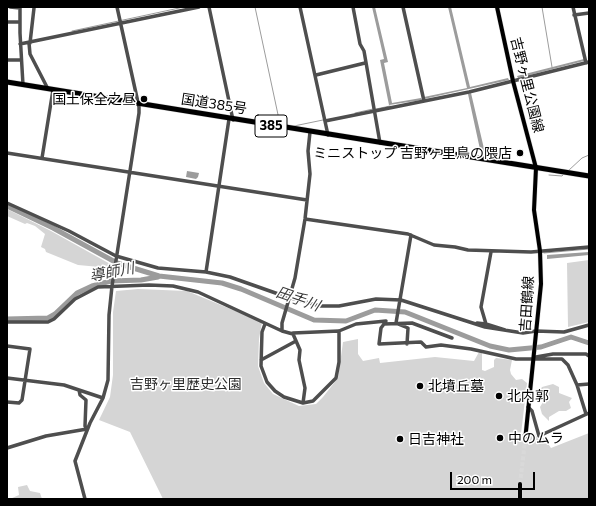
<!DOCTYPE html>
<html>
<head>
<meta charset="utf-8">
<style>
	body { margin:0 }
	#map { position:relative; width:596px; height:506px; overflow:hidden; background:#fff; font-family:Commissioner,sans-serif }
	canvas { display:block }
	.frame { position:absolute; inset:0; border:8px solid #000; pointer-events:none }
	.scale { position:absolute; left:450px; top:472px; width:85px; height:18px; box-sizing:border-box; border:2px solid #000; border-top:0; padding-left:5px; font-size:12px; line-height:14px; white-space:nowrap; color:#000; -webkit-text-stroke:3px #fff; paint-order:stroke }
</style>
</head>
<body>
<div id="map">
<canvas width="596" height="506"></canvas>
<div class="frame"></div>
<div class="scale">200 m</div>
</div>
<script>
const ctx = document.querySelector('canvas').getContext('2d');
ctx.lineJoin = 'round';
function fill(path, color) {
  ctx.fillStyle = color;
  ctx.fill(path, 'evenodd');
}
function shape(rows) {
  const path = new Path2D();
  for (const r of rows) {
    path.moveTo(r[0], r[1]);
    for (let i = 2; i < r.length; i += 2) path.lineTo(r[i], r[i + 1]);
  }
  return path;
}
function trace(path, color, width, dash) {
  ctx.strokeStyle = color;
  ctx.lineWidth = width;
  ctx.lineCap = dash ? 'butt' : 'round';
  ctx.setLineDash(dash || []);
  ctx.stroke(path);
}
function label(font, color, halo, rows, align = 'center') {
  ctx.font = font + ' Commissioner,"Noto Sans JP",sans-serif';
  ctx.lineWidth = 3;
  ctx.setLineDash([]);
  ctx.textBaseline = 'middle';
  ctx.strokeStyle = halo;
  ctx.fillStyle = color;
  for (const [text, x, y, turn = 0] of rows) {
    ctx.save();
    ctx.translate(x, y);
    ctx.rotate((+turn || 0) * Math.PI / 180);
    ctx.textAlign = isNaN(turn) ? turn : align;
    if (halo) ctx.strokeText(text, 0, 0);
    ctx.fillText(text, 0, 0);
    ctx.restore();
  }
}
fill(shape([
	[7,209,51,231,112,265,111,268,78,265,46,252,45,249,41,247,45,234,35,226,27,223,25,224,7,216],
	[589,260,589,322,568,327,567,263],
	[138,289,187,291,262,322,259,339,258,366,264,383,273,394,299,406,316,404,323,397,338,378,343,342,358,339,358,354,363,361,379,358,380,363,435,357,474,361,479,352,482,353,482,370,485,371,494,367,494,360,496,358,512,360,510,370,511,374,516,380,522,379,527,383,521,434,535,434,538,439,544,438,551,448,589,433,589,499,163,499,130,432,99,420,110,397,113,375,113,312,116,291],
	[553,384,559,387,559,393,572,398,569,402,571,408,566,411,559,411,549,417,549,421,542,414,540,407,543,402,540,390,542,387],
	[27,485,30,491,40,493,42,499,10,499,19,495,18,487]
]), '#d5d5d5');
fill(shape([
	[372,7,375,7,388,62,384,63,392,103,421,98,422,100,389,105,380,60,384,59],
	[448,7,451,7,470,87,508,78,509,80,424,99,424,97,467,88],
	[584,59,584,61,518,78,517,76],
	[471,93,485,153,484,155,481,154,468,94],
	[187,171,199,173,198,177,196,179,186,177],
	[589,252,589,255,547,259,547,255]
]), '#9c9c9c');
trace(shape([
	[255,7,280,124],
	[542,7,552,67],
	[72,31,184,7],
	[376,109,390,106],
	[355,113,373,109],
	[294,126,323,120],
	[568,171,582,158,589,155],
	[549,175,562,176,564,174],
	[544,253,589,249]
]), '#9c9c9c', 1);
trace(shape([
	[7,206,53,228,117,263,159,276,222,283,241,289,314,320,346,321,375,310,405,312,490,346,509,350,541,347,571,337,589,343],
	[7,319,48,318,55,314,77,293,92,286,111,281,141,280,158,277]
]), '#9c9c9c', 5);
trace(shape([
	[520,484,525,441]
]), '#d9d9d9', 4, [4, 2]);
const major = shape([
	[497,7,513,81,536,168,534,210,540,251,541,284,525,441],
	[520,499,520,484]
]);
const highway = shape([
	[7,82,589,176]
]);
trace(major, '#dbdbdb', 5);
trace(highway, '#dbdbdb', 6);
trace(shape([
	[10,7,20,8],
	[20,7,20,33,23,85],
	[209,7,233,120],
	[300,7,328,135],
	[353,7,360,44,364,51,380,143],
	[403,7,424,101],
	[573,7,586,63],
	[574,15,589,13],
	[7,22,19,22],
	[29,43,30,54,48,89],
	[30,43,34,8],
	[20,44,199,7],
	[7,60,21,60],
	[316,75,365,63],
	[325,121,469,92,589,62],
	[7,153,307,200],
	[42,158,53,90],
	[7,203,69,231,116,256,158,268,206,272,230,277,284,296,320,306,339,306,376,299,401,300,485,327,523,333,536,331,564,332,589,325],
	[305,219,408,234,434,245,455,247,468,250,531,252,589,247],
	[206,272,229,119],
	[7,322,48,322,54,319,75,299,98,287,149,285,173,286,198,292,282,331],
	[396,323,411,235],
	[477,323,486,324,505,330],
	[265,324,262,332,261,366,267,382,275,391,284,397,303,403,313,401,336,378,339,362,339,331],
	[398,324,408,328,407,344],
	[486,324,481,307,491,252],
	[293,333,339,331,356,324,386,321],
	[452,338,412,323,384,324,381,328,379,344,421,342,426,347,441,345,471,349,516,359,562,359,568,365,577,385,586,414],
	[7,346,30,349,22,400,19,403,7,402],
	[536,357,553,354,586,354,589,356],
	[261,360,296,341],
	[7,378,64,385,103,398],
	[577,385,589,384],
	[79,390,80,395,86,400,85,426,87,429],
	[303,403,305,388,299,360,300,350,293,334,282,331,282,323,295,278,305,219,310,174,308,151,310,132],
	[528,407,532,411,539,436,589,413],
	[7,448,46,436,87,429],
	[85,499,75,461,90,423,103,398,108,380,109,315,112,286,139,113,139,107,117,7]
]), '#4e4e4e', 3.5);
trace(major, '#000', 4);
trace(highway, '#000', 5);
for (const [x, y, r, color] of [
	[144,99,4,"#000"],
	[520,153,4,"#000"],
	[420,386,4,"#000"],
	[499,396,4,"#000"],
	[500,438,4,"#000"],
	[400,439,4,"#000"]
]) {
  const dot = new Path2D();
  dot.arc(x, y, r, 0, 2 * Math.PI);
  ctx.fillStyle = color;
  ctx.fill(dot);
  trace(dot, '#fff', 1.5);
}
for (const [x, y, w] of [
	[271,126,32]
]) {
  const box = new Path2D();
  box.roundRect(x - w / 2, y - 11, w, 22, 3);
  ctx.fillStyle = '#fff';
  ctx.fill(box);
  trace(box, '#000', 1);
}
label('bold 13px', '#000', null, [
	["385",271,126]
]);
label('14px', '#000', '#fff', [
	["吉野ヶ里公園線",527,85,76],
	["国道385号",214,104,9],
	["吉田鶴線",527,304,-86]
]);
label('14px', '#000', '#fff', [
	["国土保全之昼",136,99,"right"],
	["ミニストップ 吉野ヶ里鳥の隈店",512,153,"right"],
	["北墳丘墓",428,386],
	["北内郭",507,396],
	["中のムラ",508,438],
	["日吉神社",408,439]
], 'left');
label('14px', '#2c2c2c', '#fff', [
	["吉野ヶ里歴史公園",186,384]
]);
label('italic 15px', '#3d3d3d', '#fff', [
	["導師川",112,272,-11],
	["田手川",298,299,19]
]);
</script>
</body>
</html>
